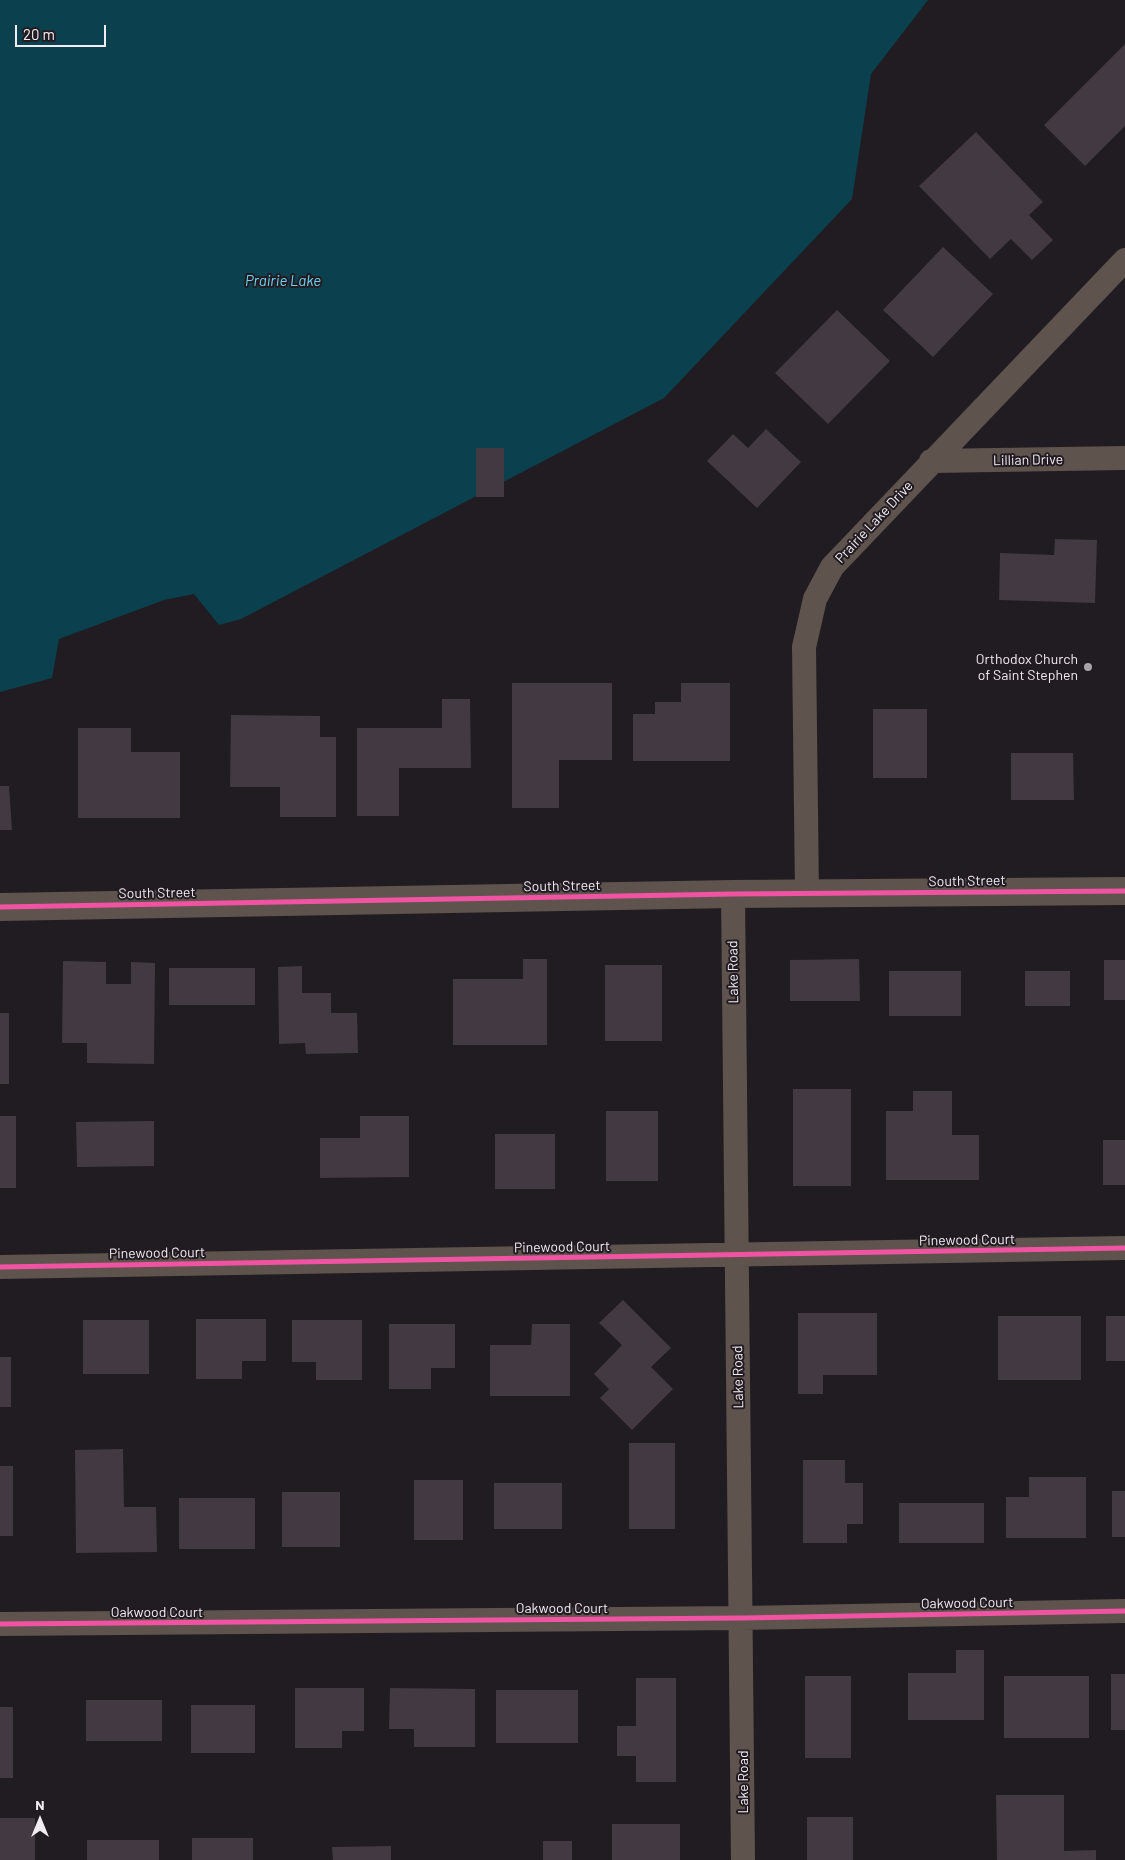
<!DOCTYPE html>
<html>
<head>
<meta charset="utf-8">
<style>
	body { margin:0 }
	#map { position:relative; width:1125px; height:1860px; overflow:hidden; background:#211c21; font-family:Barlow,sans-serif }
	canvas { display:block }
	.north { position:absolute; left:15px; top:1795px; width:50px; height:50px; -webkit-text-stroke:4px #221b22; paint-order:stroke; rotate:0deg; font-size:14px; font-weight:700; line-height:20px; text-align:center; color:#f1ecf1 }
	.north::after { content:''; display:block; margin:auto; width:18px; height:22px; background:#f1ecf1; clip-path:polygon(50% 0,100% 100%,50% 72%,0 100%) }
	.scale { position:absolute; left:15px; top:25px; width:91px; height:22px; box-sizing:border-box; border:2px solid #f1ecf1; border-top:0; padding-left:6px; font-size:15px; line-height:18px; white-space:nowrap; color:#f1ecf1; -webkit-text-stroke:4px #221b22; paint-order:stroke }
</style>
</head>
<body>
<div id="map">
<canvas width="1125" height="1860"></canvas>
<div class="north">N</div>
<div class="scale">20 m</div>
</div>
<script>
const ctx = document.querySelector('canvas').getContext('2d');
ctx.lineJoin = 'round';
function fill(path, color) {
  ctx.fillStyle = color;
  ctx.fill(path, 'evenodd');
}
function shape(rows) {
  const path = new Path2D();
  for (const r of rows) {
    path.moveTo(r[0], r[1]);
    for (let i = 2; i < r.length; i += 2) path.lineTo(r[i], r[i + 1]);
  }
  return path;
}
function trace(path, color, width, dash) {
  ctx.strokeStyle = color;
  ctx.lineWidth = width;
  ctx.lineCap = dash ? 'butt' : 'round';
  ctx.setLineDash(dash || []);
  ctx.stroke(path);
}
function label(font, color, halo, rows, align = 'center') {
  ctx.font = font + ' Barlow,sans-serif';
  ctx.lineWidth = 4;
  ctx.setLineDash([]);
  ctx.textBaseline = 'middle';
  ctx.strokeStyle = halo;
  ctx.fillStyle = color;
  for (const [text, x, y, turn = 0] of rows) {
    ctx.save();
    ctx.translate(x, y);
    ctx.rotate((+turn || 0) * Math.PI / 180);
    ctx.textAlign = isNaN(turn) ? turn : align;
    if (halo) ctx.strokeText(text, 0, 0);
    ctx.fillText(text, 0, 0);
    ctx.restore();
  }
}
fill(shape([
	[0,0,928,0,871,74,852,199,664,398,241,619,219,625,194,594,164,600,59,639,52,678,0,692]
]), '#0b404e');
fill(shape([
	[1125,44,1125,126,1085,166,1044,125],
	[976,132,1043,202,1029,215,1053,240,1032,260,1011,239,990,259,919,186],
	[943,247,993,294,933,357,883,310],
	[837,310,890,361,828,424,775,373],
	[766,429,801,462,757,508,707,461,733,434,748,448],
	[476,448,504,448,504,497,476,497],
	[1055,539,1097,540,1095,603,999,600,1000,553,1054,555],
	[512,683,612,683,612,760,559,760,559,808,512,808],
	[681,683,730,683,730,761,633,761,633,714,655,714,655,702,681,702],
	[442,699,470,699,471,768,399,768,399,816,357,816,357,728,442,728],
	[873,709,927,709,927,778,873,778],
	[231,715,320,716,320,737,336,737,336,817,280,817,280,787,230,787],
	[78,728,131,728,131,752,180,752,180,818,78,818],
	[1011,753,1073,753,1074,800,1011,800],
	[0,786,9,786,12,830,0,830],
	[523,959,547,959,547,1045,453,1045,453,979,523,979],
	[859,959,860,1001,790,1001,790,960],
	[1104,960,1125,960,1125,1000,1104,1000],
	[63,961,106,962,106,984,131,984,131,962,155,963,154,1064,87,1063,87,1043,62,1043],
	[605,965,662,965,662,1041,605,1041],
	[302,966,302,993,331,993,331,1013,357,1013,358,1053,306,1054,305,1043,279,1044,278,967],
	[169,968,255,968,255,1005,169,1005],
	[889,971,961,971,961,1016,889,1016],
	[1025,971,1070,971,1070,1006,1025,1006],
	[0,1013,9,1013,9,1084,0,1084],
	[793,1089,851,1089,851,1186,793,1186],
	[913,1091,952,1091,952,1135,979,1135,979,1180,886,1180,886,1111,913,1111],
	[606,1111,658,1111,658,1181,606,1181],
	[0,1116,16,1116,16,1188,0,1188],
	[360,1116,409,1116,409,1177,320,1178,320,1138,360,1138],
	[154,1121,154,1166,77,1167,76,1122],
	[495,1134,555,1134,555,1189,495,1189],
	[1103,1140,1125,1140,1125,1185,1103,1185],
	[623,1300,671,1348,651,1367,673,1389,632,1430,600,1398,609,1389,594,1374,622,1345,599,1323],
	[798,1313,877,1313,877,1375,823,1375,823,1394,798,1394],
	[998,1316,1081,1316,1081,1380,998,1380],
	[1106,1316,1125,1316,1125,1361,1106,1361],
	[196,1319,266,1319,266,1361,242,1361,242,1379,196,1379],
	[83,1320,149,1320,149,1374,83,1374],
	[292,1320,362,1320,362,1380,316,1380,316,1362,292,1362],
	[389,1324,455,1324,455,1368,431,1368,431,1389,389,1389],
	[532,1324,570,1324,570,1396,490,1396,490,1345,531,1345],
	[0,1357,11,1357,11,1407,0,1407],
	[629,1443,675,1443,675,1529,629,1529],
	[123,1449,124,1507,156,1507,157,1552,76,1553,75,1450],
	[803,1460,845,1460,845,1483,863,1483,863,1524,847,1524,847,1543,803,1543],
	[0,1466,13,1466,13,1536,0,1536],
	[1029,1477,1086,1477,1086,1538,1006,1538,1006,1497,1029,1497],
	[414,1480,463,1480,463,1540,414,1540],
	[494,1483,562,1483,562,1529,494,1529],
	[1112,1491,1125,1491,1125,1537,1112,1537],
	[282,1492,340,1492,340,1547,282,1547],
	[179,1498,255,1498,255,1549,179,1549],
	[899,1503,984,1503,984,1543,899,1543],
	[956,1650,984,1650,984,1720,908,1720,908,1673,956,1673],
	[1111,1674,1125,1674,1125,1730,1111,1730],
	[805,1676,851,1676,851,1758,805,1758],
	[1004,1676,1089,1676,1089,1738,1004,1738],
	[636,1678,676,1678,676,1782,636,1782,636,1756,617,1756,617,1726,636,1726],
	[295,1688,364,1688,364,1731,342,1731,342,1748,295,1748],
	[390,1688,475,1689,475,1747,414,1747,414,1729,389,1729],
	[496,1690,578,1690,578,1743,496,1743],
	[86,1700,162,1700,162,1741,86,1741],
	[191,1705,255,1705,255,1753,191,1753],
	[0,1707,13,1707,13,1778,0,1778],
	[996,1795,1064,1795,1064,1851,1096,1850,1096,1860,997,1860],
	[807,1817,853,1817,853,1860,807,1860],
	[0,1818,35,1818,35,1860,0,1860],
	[612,1824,680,1824,680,1860,612,1860],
	[192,1838,253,1838,253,1860,192,1860],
	[87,1840,159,1840,159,1860,87,1860],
	[543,1841,572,1841,572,1860,543,1860],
	[391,1846,391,1860,333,1860,332,1847]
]), '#423942');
trace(shape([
	[931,461,1125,458],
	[733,894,743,1860],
	[807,894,804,647,815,599,832,567,1125,260],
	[0,1267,1125,1248],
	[0,1624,742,1618,1125,1611]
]), '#5e534d', 24);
trace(shape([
	[0,907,733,894,1125,891]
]), '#5e534d', 28);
trace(shape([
	[0,907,733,894,1125,891],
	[0,1267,1125,1248],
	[0,1624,742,1618,1125,1611]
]), '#f153a3', 5);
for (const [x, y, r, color] of [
	[1088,667,5,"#a8a3a8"]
]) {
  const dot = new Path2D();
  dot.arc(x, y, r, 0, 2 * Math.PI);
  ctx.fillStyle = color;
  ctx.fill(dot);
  trace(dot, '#221b22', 2);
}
label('14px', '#f1ecf1', '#221b22', [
	["Lillian Drive",1028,460,-1],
	["Prairie Lake Drive",874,522,-47],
	["South Street",967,881,-1],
	["South Street",562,886,-1],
	["South Street",157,893,-1],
	["Lake Road",733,972,-91],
	["Pinewood Court",967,1240,-1],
	["Pinewood Court",562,1247,-1],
	["Pinewood Court",157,1253,-1],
	["Lake Road",738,1377,-91],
	["Oakwood Court",967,1603,-1],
	["Oakwood Court",562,1608],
	["Oakwood Court",157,1612],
	["Lake Road",743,1782,-90]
]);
label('14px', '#f1ecf1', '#221b22', [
	["Orthodox Church",1078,659],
	["of Saint Stephen",1078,675]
], 'right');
label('italic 15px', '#6cd5f4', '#221b22', [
	["Prairie Lake",283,281]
]);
</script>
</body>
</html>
